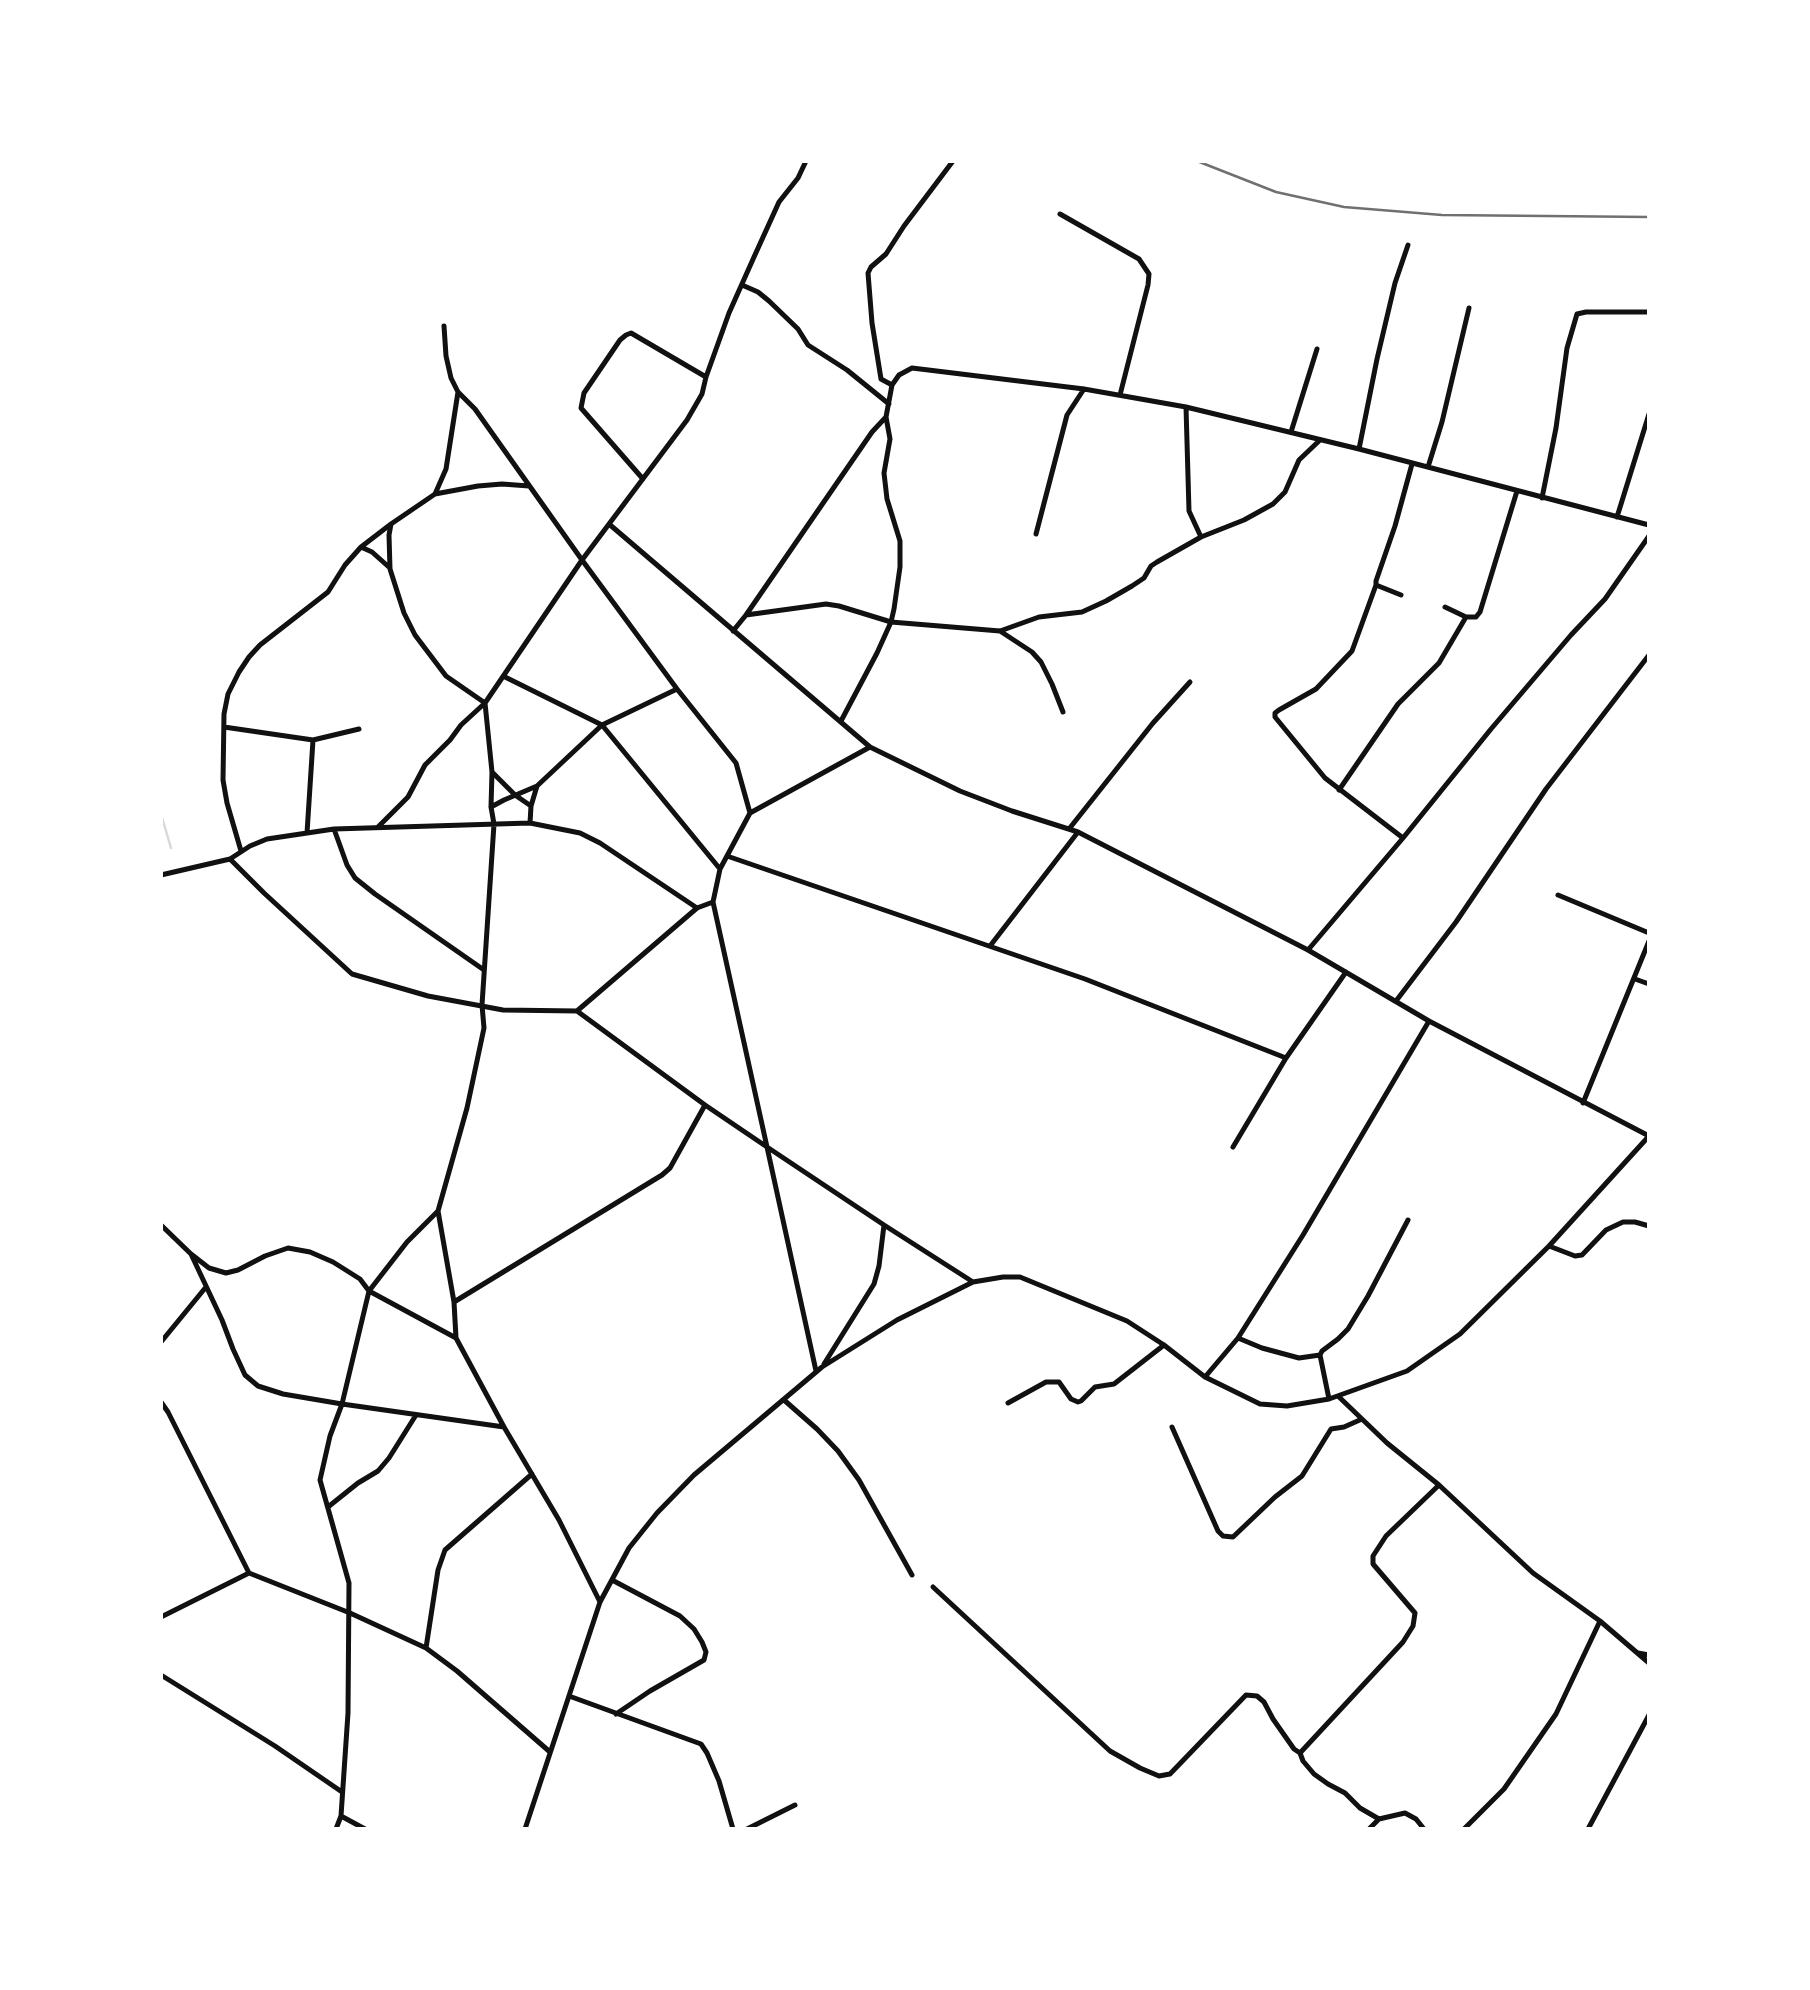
<!DOCTYPE html>
<html>
<head>
<meta charset="utf-8">
<style>
	body { margin:0 }
	#map { position:relative; width:1810px; height:1990px; overflow:hidden; background:#fff; font-family:Figtree,sans-serif }
	canvas { display:block }
	.frame { position:absolute; inset:0; border:163px solid #fff; pointer-events:none }
</style>
</head>
<body>
<div id="map">
<canvas width="1810" height="1990"></canvas>
<div class="frame"></div>
</div>
<script>
const ctx = document.querySelector('canvas').getContext('2d');
ctx.lineJoin = 'round';
function shape(rows) {
  const path = new Path2D();
  for (const r of rows) {
    path.moveTo(r[0], r[1]);
    for (let i = 2; i < r.length; i += 2) path.lineTo(r[i], r[i + 1]);
  }
  return path;
}
function trace(path, color, width, dash) {
  ctx.strokeStyle = color;
  ctx.lineWidth = width;
  ctx.lineCap = dash ? 'butt' : 'round';
  ctx.setLineDash(dash || []);
  ctx.stroke(path);
}
trace(shape([
	[161,814,171,848]
]), '#d9d9d9', 2.5);
trace(shape([
	[1060,214,1139,259,1149,274,1148,285,1120,395],
	[742,285,758,292,769,301,798,329,808,345,847,370,889,404],
	[444,326,446,356,451,378,458,392,475,409,582,560,677,689,736,763,750,813,720,869,713,902,767,1147,884,1225,879,1266,874,1284,824,1364],
	[892,385,881,379,872,323,868,273,871,267,886,254,904,226,953,161],
	[1186,407,1189,511,1201,537],
	[1291,432,1317,349],
	[1359,449,1377,359,1395,283,1408,245],
	[1428,467,1442,422,1469,308],
	[643,479,581,408,584,393,620,340,626,335,631,333,706,377],
	[435,494,446,469,458,392],
	[1542,498,1556,428,1567,348,1577,314,1586,312,1649,312],
	[1617,517,1649,414],
	[391,524,389,535,390,569,404,613,415,635,446,676,485,703],
	[609,524,870,747],
	[1036,534,1067,415,1084,389],
	[361,547,372,552,390,568],
	[1376,585,1352,651,1316,689,1279,710,1275,713,1275,717,1325,778,1403,838],
	[1401,595,1376,585,1376,581,1395,526,1412,464],
	[1445,607,1466,617],
	[746,615,826,604,839,606,891,622,1000,631,1039,617,1082,612,1106,601,1132,586,1144,578,1151,566,1157,562,1201,537,1244,520,1273,504,1285,492,1299,460,1320,440],
	[733,631,746,615,872,432,886,417],
	[1000,631,1032,652,1041,662,1052,684,1063,712],
	[503,676,602,725,720,869],
	[485,703,492,772,491,807,494,824,482,1005,484,1028,467,1108,438,1211,454,1302,456,1338,504,1427,559,1520,600,1602],
	[841,721,877,653,891,622,894,609,900,567,900,541,887,499,884,473,890,439,886,417,892,385,899,375,912,368,1084,389,1186,407,1359,449,1649,525],
	[224,727,313,740,359,729],
	[492,772,515,795,531,806],
	[1339,790,1398,704,1439,663,1466,617,1476,617,1480,612,1517,491],
	[491,807,504,800,537,786,602,725,677,689],
	[750,813,870,747,960,791,1012,811,1078,832,1308,950,1429,1021,1649,1136],
	[530,823,531,806,537,786],
	[378,827,408,797,425,765,450,740,461,725,485,703,582,560,687,420,702,394,706,377,729,313,754,257,779,202,798,178,806,161],
	[334,829,347,865,355,878,375,894,484,970],
	[1069,829,1153,723,1190,682],
	[307,833,313,740],
	[241,851,227,803,223,780,224,714,228,694,239,672,249,657,260,645,328,592,345,565,361,547,391,524,435,494,478,486,502,484,529,486],
	[727,856,1085,979,1286,1058,1346,972],
	[230,859,264,893,352,974,428,996,503,1010,577,1011,697,908],
	[161,875,230,859,250,846,267,839,334,829,530,823,580,833,600,843,697,908,713,902],
	[1558,895,1649,933],
	[990,946,1078,832],
	[1308,950,1403,838,1491,729,1571,635,1605,599,1649,536],
	[1635,979,1649,984],
	[1396,1001,1456,922,1546,789,1649,655],
	[577,1011,705,1105,767,1147,816,1371],
	[1583,1103,1649,941],
	[1233,1147,1286,1058],
	[161,1225,191,1254,209,1268,226,1273,238,1270,265,1256,288,1248,310,1252,333,1262,360,1279,369,1291,456,1338],
	[884,1225,973,1282],
	[1549,1246,1575,1256,1582,1255,1606,1230,1623,1222,1635,1222,1649,1226],
	[191,1254,222,1320,233,1349,245,1375,258,1386,283,1394,342,1404,504,1427],
	[454,1302,662,1175,670,1168,705,1105],
	[1238,1338,1262,1348,1299,1358,1320,1355],
	[161,1342,206,1287],
	[1205,1377,1238,1338,1303,1235,1429,1021],
	[1338,1396,1387,1443,1439,1485,1533,1573,1600,1621,1649,1663],
	[1329,1399,1320,1355,1322,1351,1338,1339,1348,1329,1368,1296,1408,1220],
	[784,1400,817,1429,838,1451,859,1480,912,1575],
	[161,1402,168,1412,249,1573,350,1613,426,1648,457,1671,550,1752],
	[1008,1403,1046,1382,1059,1382,1071,1399,1078,1402,1081,1401,1095,1387,1114,1384,1164,1345],
	[1172,1427,1218,1531,1223,1536,1233,1537,1275,1497,1302,1476,1331,1429,1344,1427,1362,1419],
	[328,1507,358,1483,378,1471,389,1458,416,1415],
	[612,1580,680,1616,694,1629,702,1642,706,1652,704,1660,650,1691,616,1714],
	[933,1587,1110,1751,1140,1768,1159,1776,1170,1774,1246,1695,1257,1696,1264,1702,1273,1719,1294,1749,1300,1753,1403,1642,1413,1626,1415,1613,1373,1564,1373,1556,1386,1536,1439,1485],
	[161,1617,249,1573],
	[426,1648,438,1570,445,1550,532,1474],
	[1638,1653,1649,1655],
	[161,1675,275,1746,342,1792],
	[569,1696,701,1744,707,1753,719,1781,733,1829],
	[1300,1753,1303,1761,1314,1774,1328,1784,1345,1793,1360,1808,1379,1819,1405,1813,1416,1819,1424,1829],
	[336,1829,341,1816],
	[365,1829,341,1816,348,1713,349,1583,320,1480,330,1436,342,1404,369,1291,407,1242,438,1211],
	[525,1829,600,1602,629,1548,657,1513,694,1475,822,1367,897,1320,973,1282,1003,1277,1020,1277,1127,1321,1164,1345,1205,1377,1260,1404,1287,1406,1329,1399,1407,1371,1460,1334,1549,1246,1649,1136],
	[747,1829,795,1805],
	[1369,1829,1379,1819],
	[1464,1829,1504,1789,1556,1714,1600,1621],
	[1588,1829,1649,1715]
]), '#111', 5);
trace(shape([
	[1197,161,1276,192,1344,207,1442,215,1649,217]
]), '#707070', 2.5);
</script>
</body>
</html>
